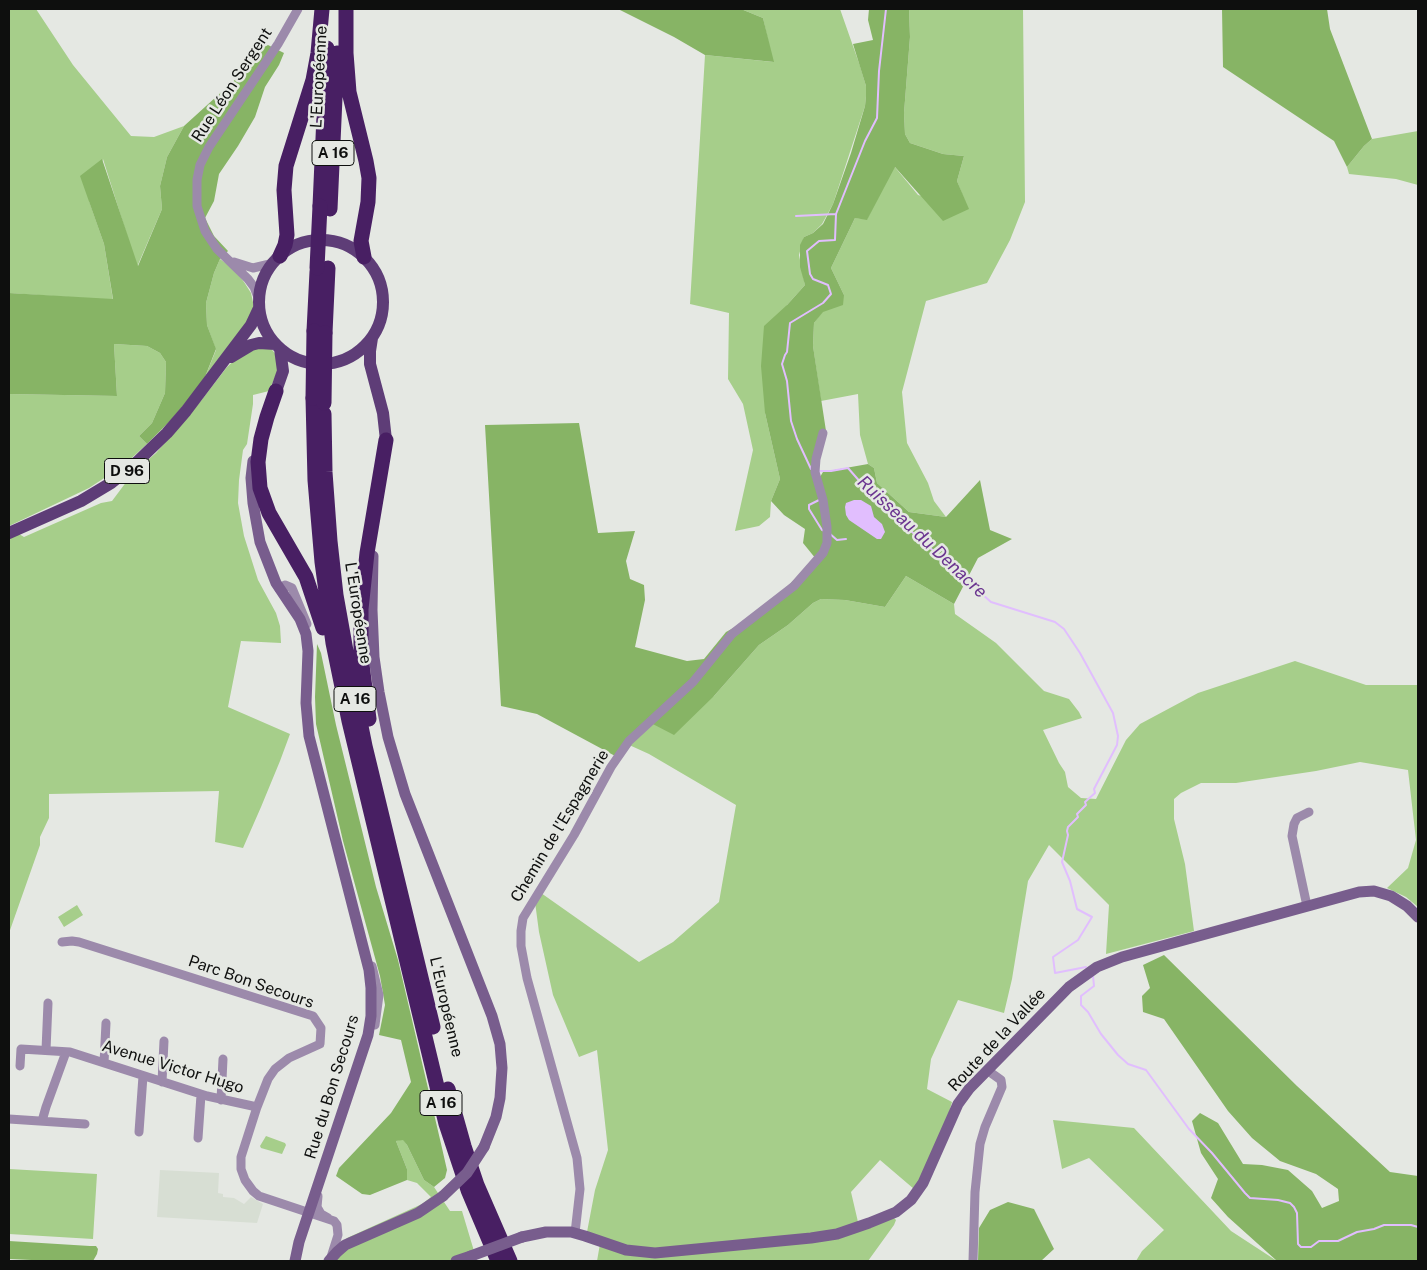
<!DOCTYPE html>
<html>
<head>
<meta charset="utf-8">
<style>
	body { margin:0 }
	#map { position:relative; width:1427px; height:1270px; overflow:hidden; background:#e5e8e3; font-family:"Public Sans",sans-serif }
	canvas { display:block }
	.frame { position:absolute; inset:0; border:10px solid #0e0f0e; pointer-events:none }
</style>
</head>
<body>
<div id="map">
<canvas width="1427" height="1270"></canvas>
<div class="frame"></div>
</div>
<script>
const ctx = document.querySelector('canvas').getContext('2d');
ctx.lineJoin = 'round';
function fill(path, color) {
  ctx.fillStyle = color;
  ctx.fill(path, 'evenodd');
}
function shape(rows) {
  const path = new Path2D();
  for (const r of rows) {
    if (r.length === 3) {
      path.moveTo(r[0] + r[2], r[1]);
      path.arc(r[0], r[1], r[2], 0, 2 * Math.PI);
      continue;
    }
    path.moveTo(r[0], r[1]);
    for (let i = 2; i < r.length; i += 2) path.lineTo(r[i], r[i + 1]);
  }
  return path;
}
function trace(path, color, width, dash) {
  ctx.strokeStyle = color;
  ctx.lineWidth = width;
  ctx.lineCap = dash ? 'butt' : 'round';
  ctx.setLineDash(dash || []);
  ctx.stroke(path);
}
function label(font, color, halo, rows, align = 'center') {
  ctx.font = font + ' "Public Sans",sans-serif';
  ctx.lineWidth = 5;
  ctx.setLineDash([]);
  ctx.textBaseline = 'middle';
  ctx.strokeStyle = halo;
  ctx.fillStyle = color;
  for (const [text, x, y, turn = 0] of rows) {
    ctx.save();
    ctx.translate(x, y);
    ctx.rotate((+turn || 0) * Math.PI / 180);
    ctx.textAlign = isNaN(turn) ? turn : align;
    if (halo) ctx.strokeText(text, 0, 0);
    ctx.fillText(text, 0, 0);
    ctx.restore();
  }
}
fill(shape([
	[160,1170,219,1173,218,1193,223,1194,223,1197,234,1198,244,1204,251,1197,263,1204,257,1223,157,1217]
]), '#d7ded3');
fill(shape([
	[9,9,36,9,73,65,131,136,154,137,184,126,167,157,160,186,162,209,137,267,103,159,89,201,104,244,113,300,9,293],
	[741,9,840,9,860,66,866,86,866,96,865,106,833,204,822,224,813,233,804,237,799,255,805,285,787,305,765,413,780,479,771,501,770,517,759,526,735,531,753,450,743,404,728,379,729,313,690,304,705,55,773,62,763,18],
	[909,9,1023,9,1025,202,1010,240,987,283,926,301,902,392,907,443,928,483,934,501,946,517,909,512,877,483,874,468,868,464,860,435,858,394,821,401,813,346,814,323,822,312,844,295,831,268,855,218,867,219,894,166,918,195,968,209,957,181,964,156,943,154,910,143,905,134,904,113,910,37],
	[1418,131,1418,185,1396,179,1349,174,1347,167,1364,146,1372,139],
	[220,259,234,269,244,282,251,293,254,307,250,318,203,382,216,350,207,325,206,303,214,273],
	[114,344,147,346,160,353,166,362,165,393,152,423,139,436,147,444,124,465,89,488,9,526,9,394,117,396],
	[255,347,270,347,276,355,278,370,269,391,253,395,253,404,247,444,243,450,239,480,238,503,244,536,258,580,276,613,280,626,281,643,241,641,228,707,290,734,280,761,261,807,243,848,215,842,219,791,49,794,49,818,40,837,40,845,9,933,9,538,19,534,24,537,101,503,112,501,133,473,156,453,200,402,227,367,240,355],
	[906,576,954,604,955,614,996,643,1044,691,1069,699,1079,712,1082,718,1043,730,1059,763,1065,772,1068,787,1081,798,1096,799,1126,740,1140,724,1198,693,1295,661,1366,685,1418,685,1418,907,1406,897,1387,888,1408,868,1416,840,1408,770,1360,762,1316,771,1236,783,1201,783,1181,793,1174,799,1174,819,1185,864,1194,931,1106,954,1109,905,1049,845,1028,881,1012,979,1004,1013,958,1000,931,1059,927,1089,952,1102,948,1116,922,1176,914,1189,880,1160,851,1192,858,1222,894,1218,896,1220,894,1225,868,1261,597,1261,601,1238,587,1232,595,1190,608,1150,597,1050,579,1057,553,995,539,932,535,902,541,893,639,962,673,942,719,902,736,805,649,754,627,744,647,721,714,696,759,645,788,625,813,603,821,599,845,600,885,607],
	[77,905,83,915,64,927,58,917],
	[1053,1120,1134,1128,1231,1231,1277,1261,1136,1261,1142,1251,1164,1230,1089,1158,1062,1169],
	[266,1136,285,1143,286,1145,282,1154,261,1148,260,1146],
	[403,1139,407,1145,424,1180,434,1187,450,1211,462,1211,477,1261,332,1261,339,1245,347,1238,422,1204,431,1197,417,1183,407,1180,407,1169,396,1141],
	[9,1169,97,1174,93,1239,9,1234]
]), '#a6ce8a');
fill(shape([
	[618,9,741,9,763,18,774,62,705,55,674,37],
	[869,9,909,9,910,37,904,113,905,134,910,143,943,154,964,156,957,181,969,209,943,221,895,167,867,220,855,218,831,268,844,295,843,305,823,312,814,323,813,346,826,431,818,467,820,477,823,472,868,464,874,468,877,483,909,512,946,517,980,480,990,530,1012,539,978,558,954,604,906,576,885,607,845,600,821,599,813,603,788,625,759,645,714,696,674,735,647,721,617,757,537,714,501,706,485,425,579,423,598,533,635,531,626,561,630,579,644,585,645,600,635,647,687,661,704,659,726,632,756,616,816,559,803,543,805,529,784,515,771,501,780,479,765,413,761,366,764,326,787,305,805,285,800,267,800,245,804,237,813,233,823,224,833,204,851,153,865,106,866,96,866,86,853,44,873,40,868,20],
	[1222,9,1327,9,1330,29,1372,139,1364,146,1347,167,1334,141,1223,67],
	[268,45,284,53,279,65,265,87,255,117,238,146,219,174,214,201,205,218,214,236,228,251,220,259,214,273,206,303,207,325,216,349,203,382,171,420,147,444,139,436,152,423,165,393,166,362,160,353,147,346,114,344,117,396,9,394,9,293,113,299,104,244,80,176,102,159,138,266,162,209,160,186,167,157,184,126,238,77,260,49],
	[317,644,321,653,336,725,376,887,398,960,442,1148,447,1170,445,1178,434,1187,424,1180,407,1145,403,1140,396,1141,407,1169,407,1180,370,1195,362,1194,336,1176,339,1168,391,1113,411,1082,401,1040,379,1035,385,1005,380,976,343,841,316,724,315,697],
	[1164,955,1297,1086,1390,1172,1418,1176,1418,1261,1277,1261,1228,1217,1211,1198,1218,1179,1201,1153,1192,1121,1200,1113,1218,1123,1243,1164,1262,1165,1288,1170,1312,1191,1322,1208,1339,1201,1338,1189,1316,1174,1280,1161,1252,1138,1228,1111,1164,1019,1143,1012,1142,996,1150,988,1143,965],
	[1008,1202,1034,1209,1054,1249,1041,1261,978,1261,979,1228,990,1210],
	[9,1241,90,1246,96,1246,98,1249,97,1254,93,1261,54,1261,9,1259]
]), '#87b465');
fill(shape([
	[854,500,861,500,871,506,874,517,882,524,885,532,881,539,877,539,849,520,846,515,845,507,846,503]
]), '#e1befe');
trace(shape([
	[796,216,836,214],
	[811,469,797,439,791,421,787,381,782,364,785,355,787,352,790,323,823,303,831,294,828,285,813,279,810,274,807,251,819,241,835,240,836,214,865,141,877,118,879,71,886,9],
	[818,471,831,471,848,468,876,500,991,602,1055,622,1064,629,1080,653,1113,713,1118,736,1117,745,1094,789,1095,793,1085,802,1086,805,1077,814,1078,817,1068,827,1067,831,1068,835,1062,862,1070,881,1077,909,1092,917,1078,940,1053,957,1055,973,1086,967],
	[819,500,809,505,809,509,822,530,825,531],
	[829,533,837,540,846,539],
	[1093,976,1094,986,1081,996,1081,1005,1088,1012,1101,1034,1118,1055,1128,1064,1146,1070,1189,1129,1212,1153,1245,1193,1250,1198,1278,1200,1290,1203,1294,1207,1297,1213,1298,1244,1301,1247,1311,1247,1319,1241,1338,1241,1357,1232,1374,1229,1384,1225,1411,1225,1418,1227]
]), '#e1befe', 2);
trace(shape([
	[234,262,253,268,274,263],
	[259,300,254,287,248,279,217,249,205,231,197,206,197,180,200,165,209,147,278,44,298,9],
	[279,589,285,585,292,588,307,624],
	[1307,906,1292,836,1294,824,1297,818,1309,812],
	[62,942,72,941,79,942,313,1016,321,1028,320,1044,289,1058,275,1069,268,1079,257,1107],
	[372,966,379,995,375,1025],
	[46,1050,48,1003],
	[104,1063,106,1023],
	[20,1066,21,1049,70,1052,207,1096,257,1107,241,1157,241,1169,245,1180,253,1191,259,1196,334,1221,337,1225,338,1235,331,1257],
	[162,1082,164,1041],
	[221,1100,223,1059],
	[9,1119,85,1124],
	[42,1121,46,1107,66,1052],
	[139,1132,143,1076],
	[198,1138,201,1095],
	[318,1196,317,1207,321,1214,328,1218],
	[575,1233,580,1189,577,1158,527,978,521,946,521,931,523,918,574,835,611,767,629,741,693,682,732,634,794,586,823,553,827,543,827,527,823,500,815,472,816,459,823,433],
	[973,1261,975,1192,980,1144,985,1127,1002,1087,1001,1080,987,1070]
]), '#9c8aab', 9);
trace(shape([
	[253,461,251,478,253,503,260,542,276,583,300,619,306,634,308,651,306,703,309,736,369,970,371,988,371,1016,368,1035,299,1242,295,1261],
	[373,556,372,610,374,657,379,692,388,737,405,794,492,1016,500,1044,502,1068,500,1098,496,1117,484,1147],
	[522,1237,546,1232,571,1232,585,1236,626,1250,655,1253,811,1238,837,1234,869,1223,896,1212,911,1200,923,1183,958,1104,969,1089,1069,987,1097,967,1122,957,1359,892,1374,891,1391,896,1407,906,1418,917],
	[329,1261,337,1252,345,1245,418,1213,443,1196],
	[456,1261,471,1256]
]), '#785d8d', 11);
trace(shape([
	[321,302,62],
	[372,338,370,351,370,364,383,413,386,440],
	[231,357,251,345,259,343,275,344],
	[276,391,283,371,280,349],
	[9,533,81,501,111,483,137,462,167,433,186,411,251,325,259,308]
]), '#5e3d77', 12);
trace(shape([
	[346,9,346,53,349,92,366,161,369,178,368,202,361,241,364,257],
	[320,206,327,48],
	[330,209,337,53],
	[280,256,285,245,287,235,284,190,286,166,313,80,318,53,322,9],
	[314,331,317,272],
	[325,333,328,268],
	[276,391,267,417,261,439,258,462,260,488,269,513,306,577,323,628],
	[313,398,315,480,322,562,333,643,349,721,446,1124,468,1190,498,1261],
	[324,414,325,472,330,541,336,595,348,662,365,746,433,1027],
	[369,719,361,657,361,609,367,553,386,440],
	[448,1089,464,1146,477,1185,510,1261]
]), '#481f63', 15);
trace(shape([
	[443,1196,467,1173,484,1147],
	[471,1256,522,1237]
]), '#785d8d', 11);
trace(shape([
	[317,268,320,206],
	[313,398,314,331],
	[324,403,325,333]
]), '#481f63', 15);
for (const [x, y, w] of [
	[333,153,42],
	[127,471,45],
	[355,699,42],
	[441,1103,42]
]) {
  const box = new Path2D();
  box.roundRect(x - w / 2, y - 12.5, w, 25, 4);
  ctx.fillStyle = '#e5e8e3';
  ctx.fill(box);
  trace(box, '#0e0f0e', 1);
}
label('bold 15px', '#0e0f0e', null, [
	["A 16",333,153],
	["D 96",127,471],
	["A 16",355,699],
	["A 16",441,1103]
]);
label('16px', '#0e0f0e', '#e5e8e3', [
	["L'Européenne",319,77,-87],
	["Rue Léon Sergent",232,85,-57],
	["L'Européenne",358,613,81],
	["Chemin de l'Espagnerie",560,826,-59],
	["Parc Bon Secours",251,982,19],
	["L'Européenne",446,1007,77],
	["Route de la Vallée",997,1040,-47],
	["Avenue Victor Hugo",173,1067,17],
	["Rue du Bon Secours",332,1087,-73]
]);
label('italic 18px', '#6b3590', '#e5e8e3', [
	["Ruisseau du Denacre",922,537,43]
]);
</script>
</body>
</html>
